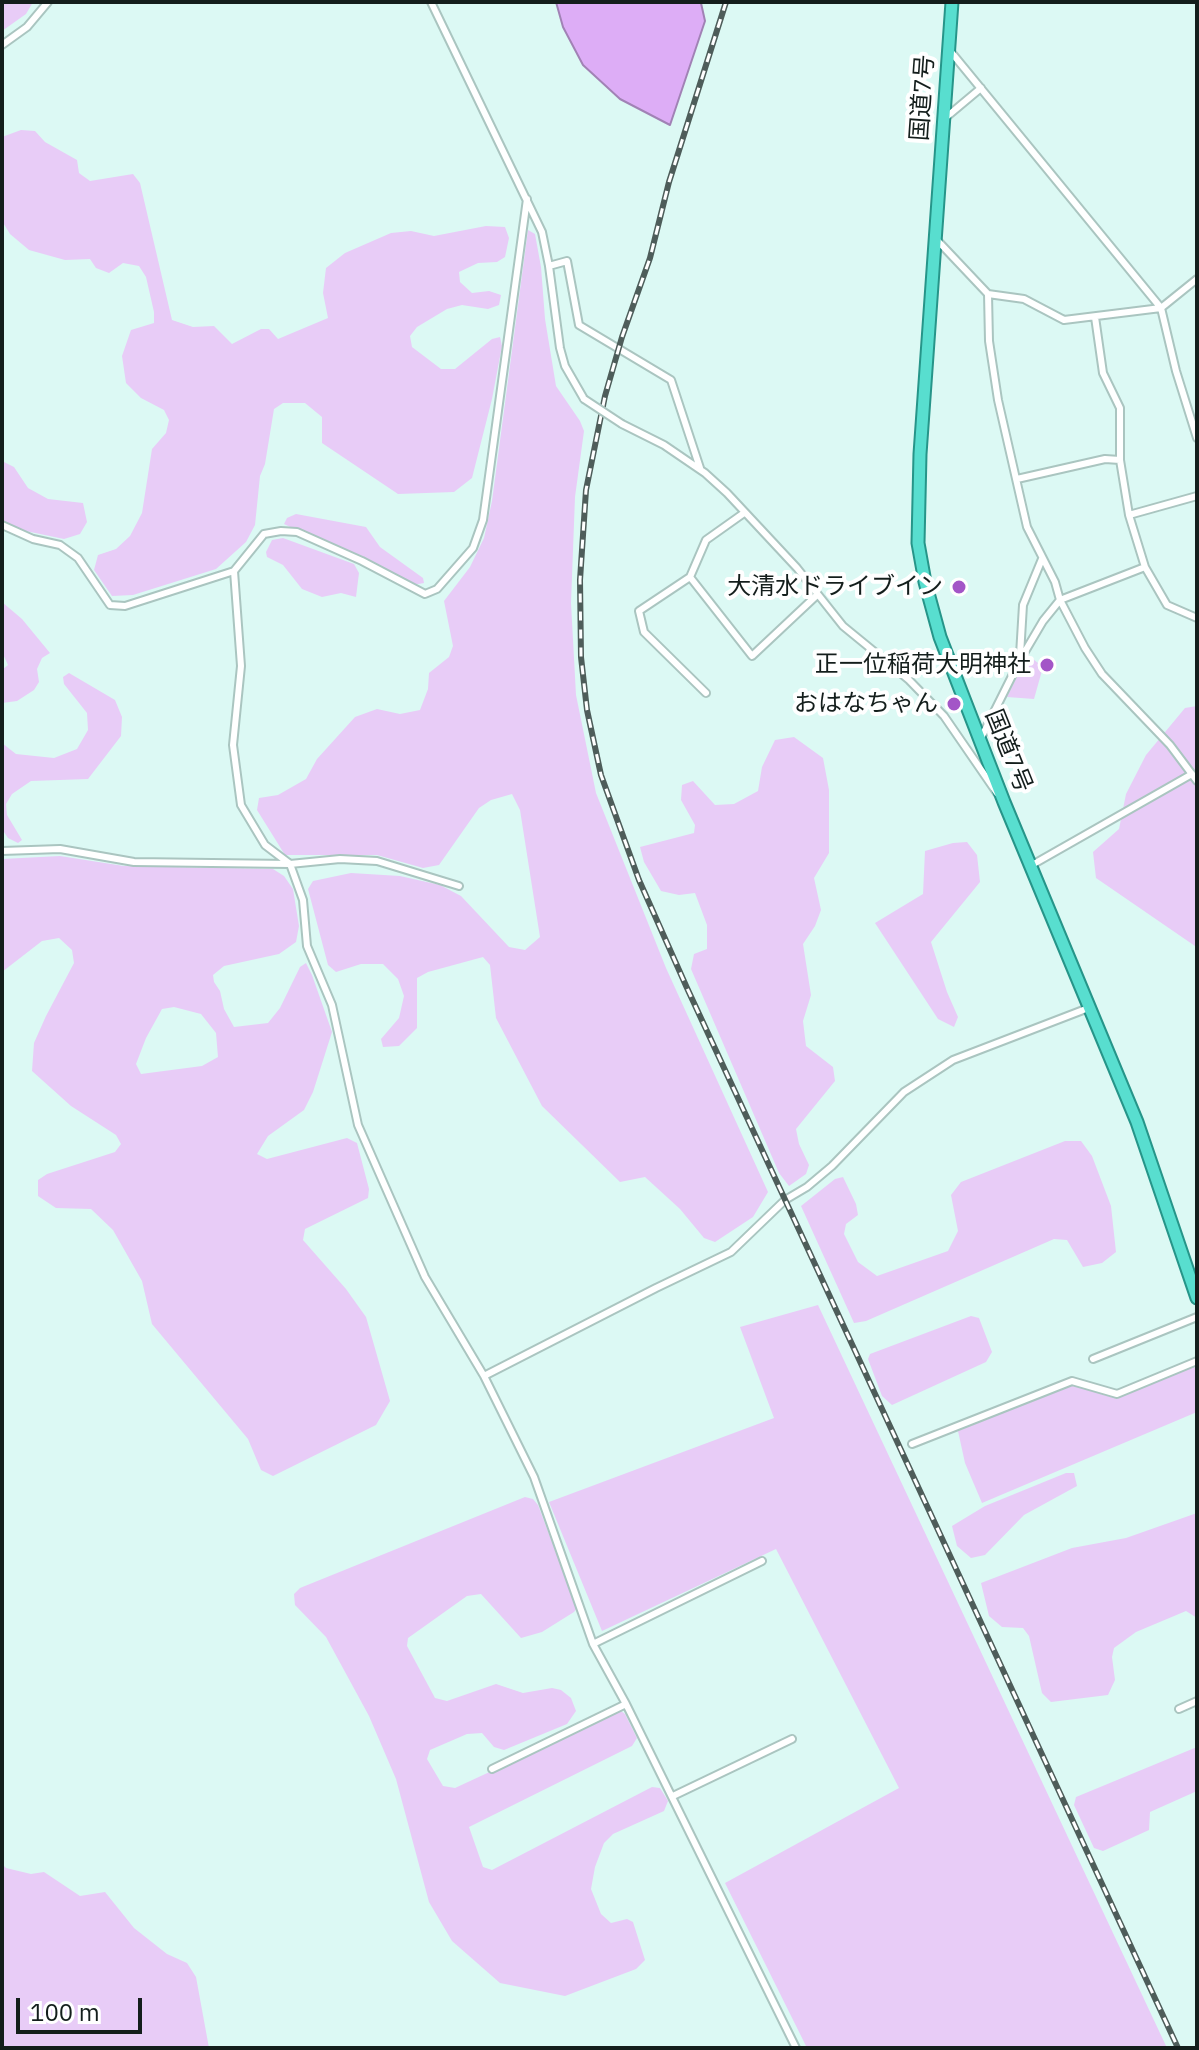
<!DOCTYPE html>
<html>
<head>
<meta charset="utf-8">
<style>
	body { margin:0 }
	#map { position:relative; width:1199px; height:2050px; overflow:hidden; background:#dcf9f4; font-family:"IBM Plex Sans",sans-serif }
	canvas { display:block }
	.frame { position:absolute; inset:0; border:4px solid #141e1c; pointer-events:none }
	.scale { position:absolute; left:16px; top:1998px; width:126px; height:36px; box-sizing:border-box; border:4px solid #141e1c; border-top:0; padding-left:10px; font-size:24px; line-height:28px; white-space:nowrap; color:#141e1c; -webkit-text-stroke:6px #fff; paint-order:stroke }
</style>
</head>
<body>
<div id="map">
<canvas width="1199" height="2050"></canvas>
<div class="frame"></div>
<div class="scale">100 m</div>
</div>
<script>
const ctx = document.querySelector('canvas').getContext('2d');
ctx.lineJoin = 'round';
function fill(path, color) {
  ctx.fillStyle = color;
  ctx.fill(path, 'evenodd');
}
function shape(rows) {
  const path = new Path2D();
  for (const r of rows) {
    path.moveTo(r[0], r[1]);
    for (let i = 2; i < r.length; i += 2) path.lineTo(r[i], r[i + 1]);
  }
  return path;
}
function trace(path, color, width, dash) {
  ctx.strokeStyle = color;
  ctx.lineWidth = width;
  ctx.lineCap = dash ? 'butt' : 'round';
  ctx.setLineDash(dash || []);
  ctx.stroke(path);
}
function label(font, color, halo, rows, align = 'center') {
  ctx.font = font + ' "IBM Plex Sans","Noto Sans JP",sans-serif';
  ctx.lineWidth = 8;
  ctx.setLineDash([]);
  ctx.textBaseline = 'middle';
  ctx.strokeStyle = halo;
  ctx.fillStyle = color;
  for (const [text, x, y, turn = 0] of rows) {
    ctx.save();
    ctx.translate(x, y);
    ctx.rotate((+turn || 0) * Math.PI / 180);
    ctx.textAlign = isNaN(turn) ? turn : align;
    if (halo) ctx.strokeText(text, 0, 0);
    ctx.fillText(text, 0, 0);
    ctx.restore();
  }
}
fill(shape([
	[2,2,33,2,26,14,2,31],
	[21,130,35,131,45,142,77,160,79,173,90,181,133,174,140,183,172,320,193,327,214,326,232,344,261,329,269,329,278,339,328,318,323,293,326,268,345,253,391,233,411,231,434,236,486,226,505,227,509,238,505,257,497,262,478,263,459,272,460,282,472,293,489,291,501,295,499,305,488,309,462,305,447,309,417,327,410,336,412,347,441,369,455,369,492,339,500,337,502,346,492,399,472,478,454,492,398,494,322,443,322,417,305,403,283,403,274,409,265,464,260,476,255,525,246,542,216,569,133,595,112,596,94,570,98,555,116,549,130,536,142,513,152,449,166,433,169,420,164,410,141,398,126,383,122,356,131,330,154,323,154,312,146,277,139,266,123,263,109,273,96,268,90,259,65,260,29,250,10,234,2,221,2,137],
	[528,230,535,234,541,267,545,319,556,386,580,421,584,431,575,497,571,603,576,695,596,793,666,968,768,1192,753,1217,715,1242,704,1238,680,1209,645,1177,620,1182,542,1106,496,1018,490,965,483,957,428,972,417,978,417,1028,399,1046,383,1047,381,1039,399,1018,404,996,398,979,383,964,361,964,336,972,328,965,308,889,313,881,351,873,400,876,440,885,461,896,509,947,525,950,540,937,520,810,512,794,491,800,479,808,439,865,423,868,377,855,285,855,257,810,259,798,278,795,306,779,317,759,355,717,377,709,400,714,420,710,428,689,429,673,449,657,453,646,444,601,470,567,484,538,492,501],
	[2,461,14,467,28,488,48,499,83,503,87,522,80,534,64,539,21,530,2,520],
	[296,514,366,527,380,547,423,578,424,583,413,585,284,524,287,518],
	[283,538,354,564,359,573,356,597,341,593,322,597,302,589,283,565,267,557,266,552,272,540],
	[2,602,22,619,50,653,42,658,37,669,39,682,34,690,17,701,2,703,2,670,8,665,2,652],
	[1028,655,1043,667,1034,699,1007,697],
	[69,673,115,700,122,717,121,736,88,779,31,781,12,794,6,804,7,815,22,840,18,843,8,838,2,829,2,743,16,754,54,758,77,749,88,730,87,713,64,684,63,677],
	[1197,706,1197,950,1195,946,1096,878,1093,852,1119,829,1126,794,1146,755,1185,708],
	[794,737,823,758,829,790,829,853,814,878,821,910,815,926,803,944,811,995,803,1021,806,1046,833,1067,835,1081,796,1129,799,1144,809,1165,806,1174,789,1186,779,1173,691,969,694,954,707,949,707,925,695,893,679,895,661,891,644,862,640,847,694,833,695,825,681,800,682,785,693,781,715,805,734,804,758,791,762,767,775,740],
	[967,842,977,855,980,882,931,942,947,992,958,1017,954,1027,938,1019,875,923,923,894,925,851,953,843],
	[60,856,124,866,273,869,284,876,293,889,299,926,296,942,279,954,224,966,213,975,214,982,220,991,224,1009,234,1027,268,1023,280,1008,300,967,306,963,312,975,332,1032,313,1092,304,1110,268,1136,257,1154,267,1159,347,1138,357,1143,369,1189,368,1198,305,1229,303,1240,346,1289,366,1317,390,1401,376,1425,273,1476,261,1470,248,1439,152,1324,142,1281,113,1230,91,1209,56,1208,38,1196,38,1180,47,1174,115,1152,121,1144,116,1135,71,1106,32,1071,34,1043,46,1016,74,963,72,950,59,938,42,941,2,972,2,859],
	[174,1007,201,1014,216,1033,218,1057,202,1066,141,1074,136,1064,146,1038,162,1009],
	[1065,1141,1081,1141,1092,1156,1111,1206,1116,1252,1102,1263,1083,1267,1067,1240,1054,1239,866,1321,854,1323,801,1206,835,1179,843,1177,856,1204,858,1215,846,1224,844,1234,858,1262,877,1276,948,1251,958,1231,951,1195,961,1182],
	[818,1305,1167,2048,807,2048,725,1883,899,1788,776,1549,602,1631,549,1502,774,1418,740,1327],
	[971,1316,979,1318,992,1352,986,1362,892,1405,882,1396,868,1359,870,1354],
	[1194,1366,1197,1373,1197,1412,982,1503,965,1463,958,1431,1071,1385,1114,1398],
	[1066,1473,1074,1473,1077,1486,1024,1515,985,1555,971,1558,957,1546,952,1526,985,1506],
	[525,1497,533,1499,538,1505,577,1608,574,1612,542,1632,521,1638,481,1594,467,1596,408,1638,407,1646,435,1698,447,1701,496,1684,523,1693,552,1688,561,1690,571,1698,576,1711,567,1724,504,1750,494,1747,482,1733,467,1734,430,1750,427,1759,443,1786,455,1788,621,1711,625,1714,637,1738,632,1746,469,1827,483,1867,492,1870,652,1787,660,1788,668,1801,664,1811,613,1834,604,1843,595,1867,591,1889,601,1914,611,1923,627,1919,633,1922,645,1960,636,1969,565,1996,500,1983,452,1941,429,1902,396,1779,369,1716,326,1637,295,1605,294,1594,300,1588],
	[1197,1513,1197,1618,1186,1611,1136,1632,1114,1648,1112,1657,1115,1680,1108,1695,1051,1702,1042,1693,1029,1636,1023,1628,1002,1627,989,1616,981,1583,1072,1548,1126,1538],
	[1197,1747,1197,1791,1150,1812,1149,1830,1103,1851,1094,1848,1074,1805,1076,1797],
	[2,1864,6,1868,31,1874,44,1872,80,1896,105,1892,134,1928,167,1954,187,1963,196,1977,209,2048,2,2048]
]), '#e8ccf7');
const water = shape([
	[556,2,701,3,705,21,670,125,620,99,583,65,563,27,556,2]
]);
fill(water, '#ddadf6');
trace(water, '#a182b5', 2);
const minor = shape([
	[431,2,542,232,549,266,560,348,565,366,584,399],
	[2,45,27,27,48,2],
	[951,52,1161,308,1176,371,1197,438],
	[944,119,981,88],
	[936,239,988,294,1024,299,1064,320,1161,308,1197,279],
	[549,266,567,261,579,325,671,380,700,468],
	[988,294,989,341,998,400,1027,527,1055,582,1060,600,1085,648,1102,674,1170,745,1197,781],
	[1095,317,1103,373,1120,408,1120,460,1129,515,1145,567,1167,605,1197,618],
	[622,424,664,445,705,473,727,493,797,568,843,626,909,680,944,716,997,793],
	[1017,479,1105,459,1120,460],
	[1129,515,1197,496],
	[2,525,33,539,60,545,78,558,110,605,125,606,234,571,264,534,281,531,297,532,362,561,425,594,437,589,473,548,483,520,527,199],
	[234,571,241,666,233,745,241,805,265,845,290,864,303,900,307,946,332,1005,358,1125,425,1277,484,1376,534,1477,593,1644,626,1704,796,2048],
	[690,577,752,656,817,595],
	[1020,655,1023,605,1042,559],
	[706,693,644,632,639,611,690,577,706,540,744,513],
	[980,740,1020,660,1043,621,1060,600,1145,567],
	[2,851,60,849,134,862,290,864,340,859,377,861,459,886],
	[1032,865,1192,774],
	[1093,1359,1197,1317],
	[484,1376,656,1288,731,1252,785,1200,807,1187,832,1166,904,1092,953,1060,1091,1007],
	[912,1444,1072,1381,1117,1394,1197,1361],
	[593,1644,762,1561],
	[1179,1709,1197,1701],
	[492,1769,626,1704],
	[673,1796,792,1739]
]);
const trunk = shape([
	[952,2,920,454,918,543,925,582,940,637,1004,802,1137,1122,1197,1298]
]);
trace(minor, '#aac5c0', 10);
trace(trunk, '#269589', 15);
trace(minor, '#fff', 6);
trace(trunk, '#58decf', 11);
const rail = shape([
	[726,2,669,182,650,258,622,337,605,396,586,490,580,580,581,657,587,710,601,775,639,880,687,988,1178,2048]
]);
trace(rail, '#4e5d5a', 6);
trace(rail, '#fff', 3, [9]);
const minorBridge = shape([
	[584,399,622,424]
]);
trace(minorBridge, '#aac5c0', 10, []);
trace(minorBridge, '#fff', 6);
for (const [x, y, r, color] of [
	[959,587,8,"#a355c7"],
	[1047,665,8,"#a355c7"],
	[954,704,8,"#a355c7"]
]) {
  const dot = new Path2D();
  dot.arc(x, y, r, 0, 2 * Math.PI);
  ctx.fillStyle = color;
  ctx.fill(dot);
  trace(dot, '#fff', 3);
}
label('24px', '#141e1c', '#fff', [
	["国道7号",923,98,-86],
	["国道7号",1008,751,68]
]);
label('24px', '#141e1c', '#fff', [
	["大清水ドライブイン",943,587],
	["正一位稲荷大明神社",1031,665],
	["おはなちゃん",938,704]
], 'right');
</script>
</body>
</html>
